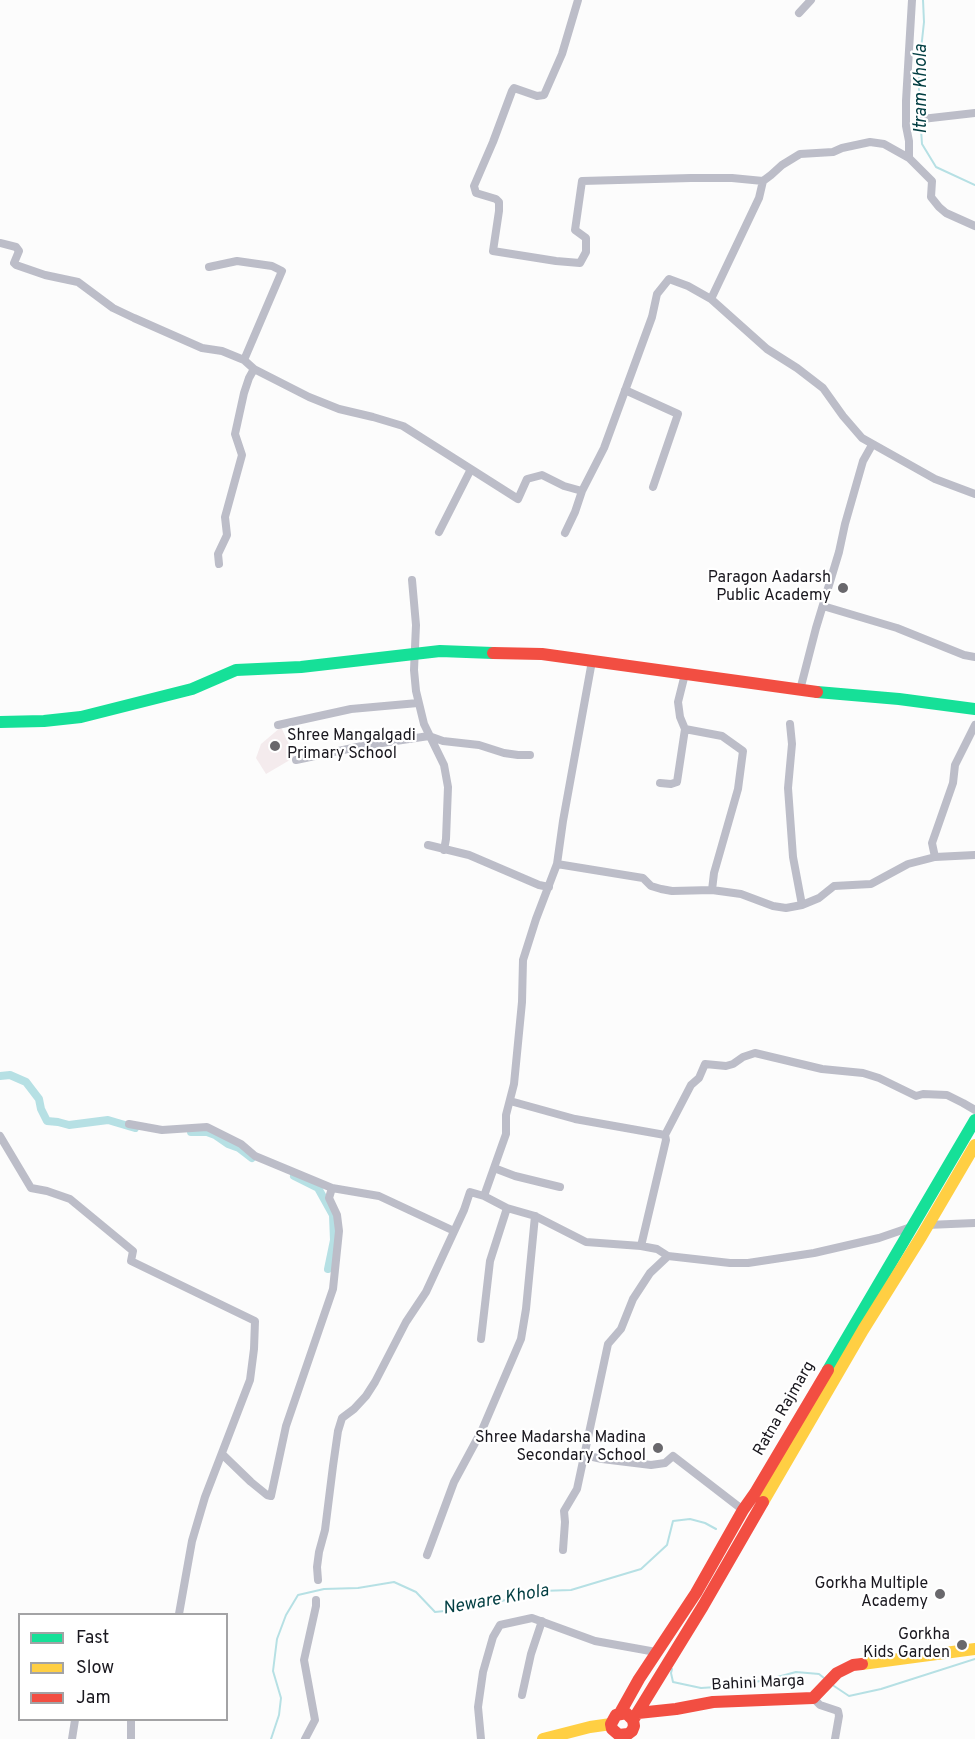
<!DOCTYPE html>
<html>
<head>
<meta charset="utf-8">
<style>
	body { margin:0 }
	#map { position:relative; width:975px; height:1739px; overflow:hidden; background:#fcfcfc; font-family:Overpass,sans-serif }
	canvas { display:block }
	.legend { position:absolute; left:18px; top:1613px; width:210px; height:108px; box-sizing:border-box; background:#fff; border:2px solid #a3a3a5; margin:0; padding:8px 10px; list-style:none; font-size:18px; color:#1a181f }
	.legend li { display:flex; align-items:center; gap:12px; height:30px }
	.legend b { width:30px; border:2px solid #a3a3a5 }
</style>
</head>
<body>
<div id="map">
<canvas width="975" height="1739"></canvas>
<ul class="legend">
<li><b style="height:8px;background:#16e098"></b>Fast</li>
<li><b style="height:8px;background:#ffcf43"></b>Slow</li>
<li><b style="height:8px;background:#f24e42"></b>Jam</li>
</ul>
</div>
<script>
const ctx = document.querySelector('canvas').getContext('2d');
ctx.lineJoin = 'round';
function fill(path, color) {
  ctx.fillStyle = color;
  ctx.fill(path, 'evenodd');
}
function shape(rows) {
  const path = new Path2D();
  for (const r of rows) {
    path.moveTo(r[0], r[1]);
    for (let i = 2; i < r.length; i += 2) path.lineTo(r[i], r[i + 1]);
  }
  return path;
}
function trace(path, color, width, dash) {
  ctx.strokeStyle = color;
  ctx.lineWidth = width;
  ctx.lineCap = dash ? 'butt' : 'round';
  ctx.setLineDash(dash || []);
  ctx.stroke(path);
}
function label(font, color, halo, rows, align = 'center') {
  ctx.font = font + ' Overpass,sans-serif';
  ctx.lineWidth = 4.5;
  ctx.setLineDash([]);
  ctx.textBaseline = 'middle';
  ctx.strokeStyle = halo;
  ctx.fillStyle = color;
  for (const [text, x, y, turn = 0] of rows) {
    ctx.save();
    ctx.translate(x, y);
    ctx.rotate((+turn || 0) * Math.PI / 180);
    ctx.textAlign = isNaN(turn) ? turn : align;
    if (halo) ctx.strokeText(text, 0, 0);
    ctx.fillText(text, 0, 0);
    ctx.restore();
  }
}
fill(shape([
	[281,727,295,757,266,774,256,758,261,744]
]), '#f4ebed');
trace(shape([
	[923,0,924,22,919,68,919,101,922,144,936,167,975,185],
	[672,1669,671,1673,673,1682,701,1688,732,1686,766,1680,796,1672,819,1674,824,1678],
	[831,1684,849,1696,881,1689,975,1659],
	[271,1739,279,1715,281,1698,273,1671,277,1639,286,1615,298,1595,324,1589,358,1588,394,1582,416,1592,435,1612,474,1608,541,1591,571,1590,641,1569,667,1545,673,1521,690,1519,705,1523,716,1529]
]), '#b6e0e4', 2);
trace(shape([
	[0,1076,10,1075,26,1082,39,1099,41,1109,47,1121,58,1122,69,1125,108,1120,135,1128],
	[191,1132,207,1132,215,1135,228,1144,239,1148,252,1158],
	[294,1176,318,1188,333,1215,334,1240,328,1269]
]), '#b6e0e4', 8);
trace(shape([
	[578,0,562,54,544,95,537,96,514,88,512,91,493,142,474,186,476,193,496,199,499,202,499,211,493,251,556,261,580,263,586,252,586,238,575,230,582,181,691,178,732,178,763,181],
	[912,0,906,101,906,126,909,141,909,158,932,181,931,197,939,207,946,213,975,226],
	[799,13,811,0],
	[922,119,975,113],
	[0,243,16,247,19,251,14,263,16,265,45,275,78,282,113,308,134,318,202,348,222,351,244,360,254,369,309,397,339,409,373,417,403,426,518,499,527,479,542,475,564,486,582,491],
	[209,267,237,261,272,266,282,271,244,360],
	[711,299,759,198,763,181,771,175,782,165,800,154,833,152,842,148,870,142,884,144,909,158],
	[625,390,678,414,653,487],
	[439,532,471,469],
	[565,533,575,512,582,491,604,448,652,317,657,294,669,279,688,286,711,299,767,349,797,368,823,388,843,416,862,438,935,479,975,494],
	[219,564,218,554,227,535,225,517,242,455,235,434,244,393,249,378,254,369],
	[412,580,416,625,414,670,416,691,424,724,444,765,448,787,446,839,444,850],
	[823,606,897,628,964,655,975,657],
	[592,661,563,821,557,864,536,919,523,960,522,1002,514,1084,506,1115,506,1134,484,1196,507,1208,535,1216,586,1242,641,1246,657,1249,668,1256,730,1263,748,1263,814,1253,879,1238,911,1227],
	[685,674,678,702,680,717,685,729,722,736,743,751,738,789,714,873,712,890],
	[800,690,816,628,839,552,845,524,863,461,872,445],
	[790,724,792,744,788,788,793,857,802,905],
	[278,725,351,709,418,703],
	[296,760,362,746,429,736,443,741,479,745,504,753,518,755,530,755],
	[660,783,671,784,677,782,685,729],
	[428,845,469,855,539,885,549,887],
	[935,857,932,843,953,783,955,765,975,725],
	[557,864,643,878,651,886,661,889,672,891,712,890,741,894,773,906,786,908,802,905,819,898,834,886,871,884,908,864,935,857,975,855],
	[510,1101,575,1119,665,1135,691,1085,699,1078,705,1064,726,1066,733,1064,743,1057,755,1053,822,1069,863,1073,879,1078,916,1096,923,1094,947,1095,963,1103,975,1110],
	[129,1124,162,1130,207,1127,241,1144,255,1156,332,1188,379,1196,454,1231],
	[0,1136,31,1188,47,1191,70,1199,133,1251,131,1261,255,1321,254,1349,250,1380,205,1497,192,1541,179,1614],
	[494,1168,515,1176,560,1187],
	[927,1225,975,1223],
	[641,1246,666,1140,665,1135],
	[481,1339,490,1261,507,1208],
	[222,1454,251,1482,267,1495,271,1496,286,1426,333,1289,339,1231,337,1215,329,1198,332,1188],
	[584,1455,602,1459,651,1465,665,1463,673,1456,743,1510],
	[563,1550,565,1522,564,1511,577,1489,608,1344,621,1329,633,1299,650,1273,668,1256],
	[427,1555,454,1482,482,1430,521,1339,526,1309,535,1216],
	[318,1580,317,1567,319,1552,325,1530,333,1466,338,1431,342,1418,354,1409,366,1396,375,1382,406,1322,426,1292,464,1210,470,1192,484,1196],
	[522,1695,531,1654,542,1621],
	[813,1698,820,1705,838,1711,839,1716,835,1739],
	[131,1720,131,1739],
	[72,1739,75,1720],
	[305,1739,315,1720,304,1660,316,1606,316,1600],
	[481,1739,478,1707,483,1672,493,1637,500,1625,532,1618,595,1641,656,1652]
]), '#bcbdc8', 8);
trace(shape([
	[817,692,899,699,975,709],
	[0,722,44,721,81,717,192,689,236,670,301,667,440,651,493,653],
	[828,1370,975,1120]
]), '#16e098', 12);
trace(shape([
	[763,1502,863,1330,921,1237,975,1145],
	[862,1664,975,1649],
	[543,1739,590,1727,611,1724]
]), '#ffcf43', 12);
trace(shape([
	[493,653,542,654,817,692],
	[620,1713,639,1679,696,1593,743,1510,755,1493,828,1370],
	[638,1713,676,1709,713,1702,813,1698,837,1673,853,1665,862,1664],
	[633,1720,626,1713,616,1715,611,1724,612,1729,619,1735,628,1734,632,1731,634,1726,633,1720,703,1606,763,1502]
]), '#f24e42', 12);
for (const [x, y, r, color] of [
	[843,588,6,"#69686c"],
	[275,746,6,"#69686c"],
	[658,1448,6,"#69686c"],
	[940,1594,6,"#69686c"],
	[962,1645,6,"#69686c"]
]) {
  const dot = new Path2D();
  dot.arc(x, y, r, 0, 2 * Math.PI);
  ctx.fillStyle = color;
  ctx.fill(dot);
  trace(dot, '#fff', 2);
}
label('16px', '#1a181f', '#fff', [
	["Paragon Aadarsh",831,579],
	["Public Academy",831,597],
	["Shree Mangalgadi",287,737,"left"],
	["Primary School",287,755,"left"],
	["Shree Madarsha Madina",646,1439],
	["Secondary School",646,1457],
	["Gorkha Multiple",928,1585],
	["Academy",928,1603],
	["Gorkha",950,1636],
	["Kids Garden",950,1654]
], 'right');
label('16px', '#1a181f', '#fff', [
	["Ratna Rajmarg",785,1409,-60],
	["Bahini Marga",758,1684,-3]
]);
label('italic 18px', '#023e42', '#fff', [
	["Itram Khola",922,89,-90],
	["Neware Khola",496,1601,-10]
]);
</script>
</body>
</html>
